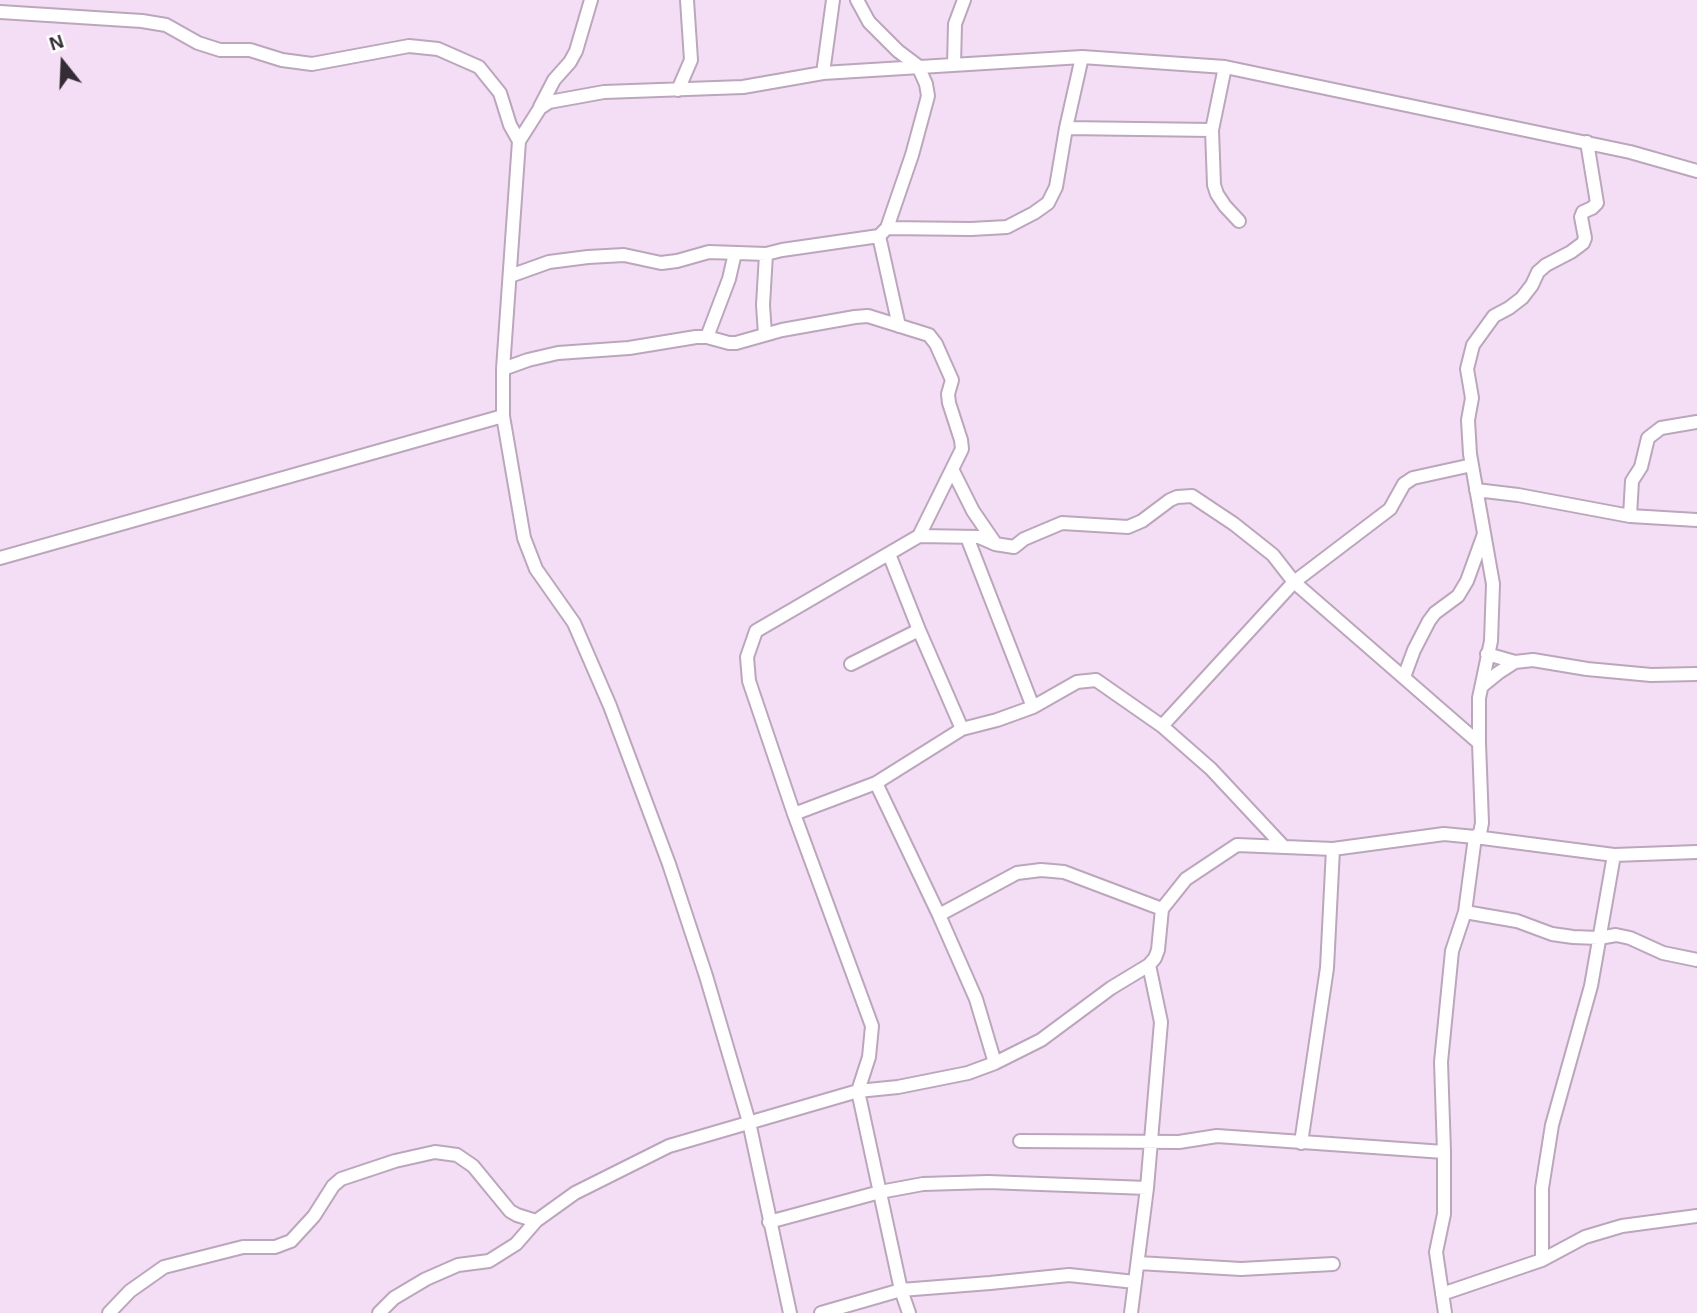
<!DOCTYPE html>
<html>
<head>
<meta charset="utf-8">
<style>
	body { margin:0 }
	#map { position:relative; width:1697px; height:1313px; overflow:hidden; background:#f4def5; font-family:Helvetica,sans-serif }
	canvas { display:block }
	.north { position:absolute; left:28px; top:28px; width:70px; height:70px; -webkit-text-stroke:5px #fff; paint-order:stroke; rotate:342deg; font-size:19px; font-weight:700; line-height:28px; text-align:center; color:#352d36 }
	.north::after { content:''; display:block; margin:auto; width:24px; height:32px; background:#352d36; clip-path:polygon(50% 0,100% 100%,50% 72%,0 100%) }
</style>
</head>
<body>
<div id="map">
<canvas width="1697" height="1313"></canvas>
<div class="north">N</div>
</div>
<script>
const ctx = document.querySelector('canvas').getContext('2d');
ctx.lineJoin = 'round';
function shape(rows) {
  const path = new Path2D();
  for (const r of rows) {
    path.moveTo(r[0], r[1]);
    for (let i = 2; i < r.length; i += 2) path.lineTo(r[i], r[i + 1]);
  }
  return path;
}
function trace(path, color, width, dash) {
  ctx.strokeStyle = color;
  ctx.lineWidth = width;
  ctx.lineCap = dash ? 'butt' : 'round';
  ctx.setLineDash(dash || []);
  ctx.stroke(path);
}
const street = shape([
	[857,0,869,22,898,51,918,66,926,84,928,96,912,155,887,228,879,236,899,326],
	[0,12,142,21,166,25,198,43,220,50,250,50,282,60,312,64,409,46,438,49,479,67,500,93,510,125,519,141],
	[954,65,955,24,964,0],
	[1225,67,1212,130,1214,185,1217,194,1225,206,1239,221],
	[823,73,833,0],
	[678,90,691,60,687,0],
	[540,107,554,80,570,62,576,51,591,0],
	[1066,128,1212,130],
	[887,228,971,229,1007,227,1034,213,1048,203,1056,187,1066,128,1082,57],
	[510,276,549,262,588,257,624,255,661,263,677,261,709,252,766,254,782,250,879,236],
	[765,334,763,305,766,254],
	[707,337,729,279,735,253],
	[503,369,528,360,558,353,629,348,696,337,707,337,729,343,736,343,782,330,855,317,868,316,929,335,936,344,952,380,948,394,949,403,961,440,962,449,919,536],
	[953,471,973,511,995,543],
	[1476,490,1518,495,1630,516,1697,520],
	[1630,516,1632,481,1641,467,1648,438,1661,428,1697,422],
	[967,537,1033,707],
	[889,554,919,630,962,729],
	[0,558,503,416],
	[1487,654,1515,662,1533,660,1587,669,1651,675,1697,674],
	[851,664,919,630],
	[1404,677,1414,650,1429,621,1435,613,1458,596,1467,581,1484,534],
	[1482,686,1498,673,1515,662],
	[1162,726,1294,582,1390,509,1404,484,1413,478,1472,465],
	[876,783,939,915,976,999,995,1063],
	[794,814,876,783,962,729,997,720,1033,707,1077,682,1096,680,1162,726,1211,769,1284,847],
	[1465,912,1517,921,1552,934,1573,937,1599,938,1616,935,1630,938,1663,953,1697,960],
	[939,915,1017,873,1041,870,1064,872,1162,909],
	[1020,1141,1179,1142,1217,1136,1444,1152],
	[1301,1143,1327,968,1333,849],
	[769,1222,880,1192,923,1184,988,1182,1147,1188],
	[1542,1260,1542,1188,1552,1125,1591,986,1614,855],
	[1138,1263,1241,1269,1333,1264],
	[1442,1294,1542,1260,1585,1237,1622,1226,1697,1216],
	[109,1313,130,1291,164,1267,243,1247,275,1247,291,1241,314,1216,333,1186,341,1179,395,1161,435,1152,457,1155,473,1166,510,1211,517,1215,536,1221],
	[379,1313,394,1298,426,1279,458,1265,489,1261,516,1244,536,1221,575,1193,669,1146,858,1091,898,1087,968,1073,995,1063,1041,1040,1111,988,1149,965,1155,958,1158,950,1162,909,1186,879,1237,845,1333,849,1444,834,1475,837,1614,855,1697,852],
	[790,1313,749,1122,706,976,669,864,610,706,574,623,536,569,524,538,503,416,503,369,519,141,540,108,549,102,604,92,743,87,823,73,1082,57,1225,67,1630,152,1697,171],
	[821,1313,901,1290,990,1283,1069,1275,1135,1282],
	[909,1313,901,1290,858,1091,869,1057,872,1026,794,814,749,681,747,657,756,631,919,536,979,537,995,544,1014,547,1024,539,1062,523,1128,527,1142,521,1170,500,1177,497,1192,496,1234,524,1273,555,1294,582,1479,743],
	[1131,1313,1147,1188,1161,1022,1149,965],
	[1445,1313,1436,1252,1444,1214,1444,1152,1441,1062,1452,951,1465,912,1475,837,1480,833,1482,823,1479,743,1479,698,1491,641,1493,584,1470,454,1468,420,1472,398,1467,369,1473,345,1494,316,1509,308,1522,298,1532,285,1538,272,1546,265,1571,252,1583,243,1585,238,1581,217,1583,212,1592,208,1597,203,1587,142]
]);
trace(street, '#bba6bc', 16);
trace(street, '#fff', 12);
</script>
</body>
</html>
